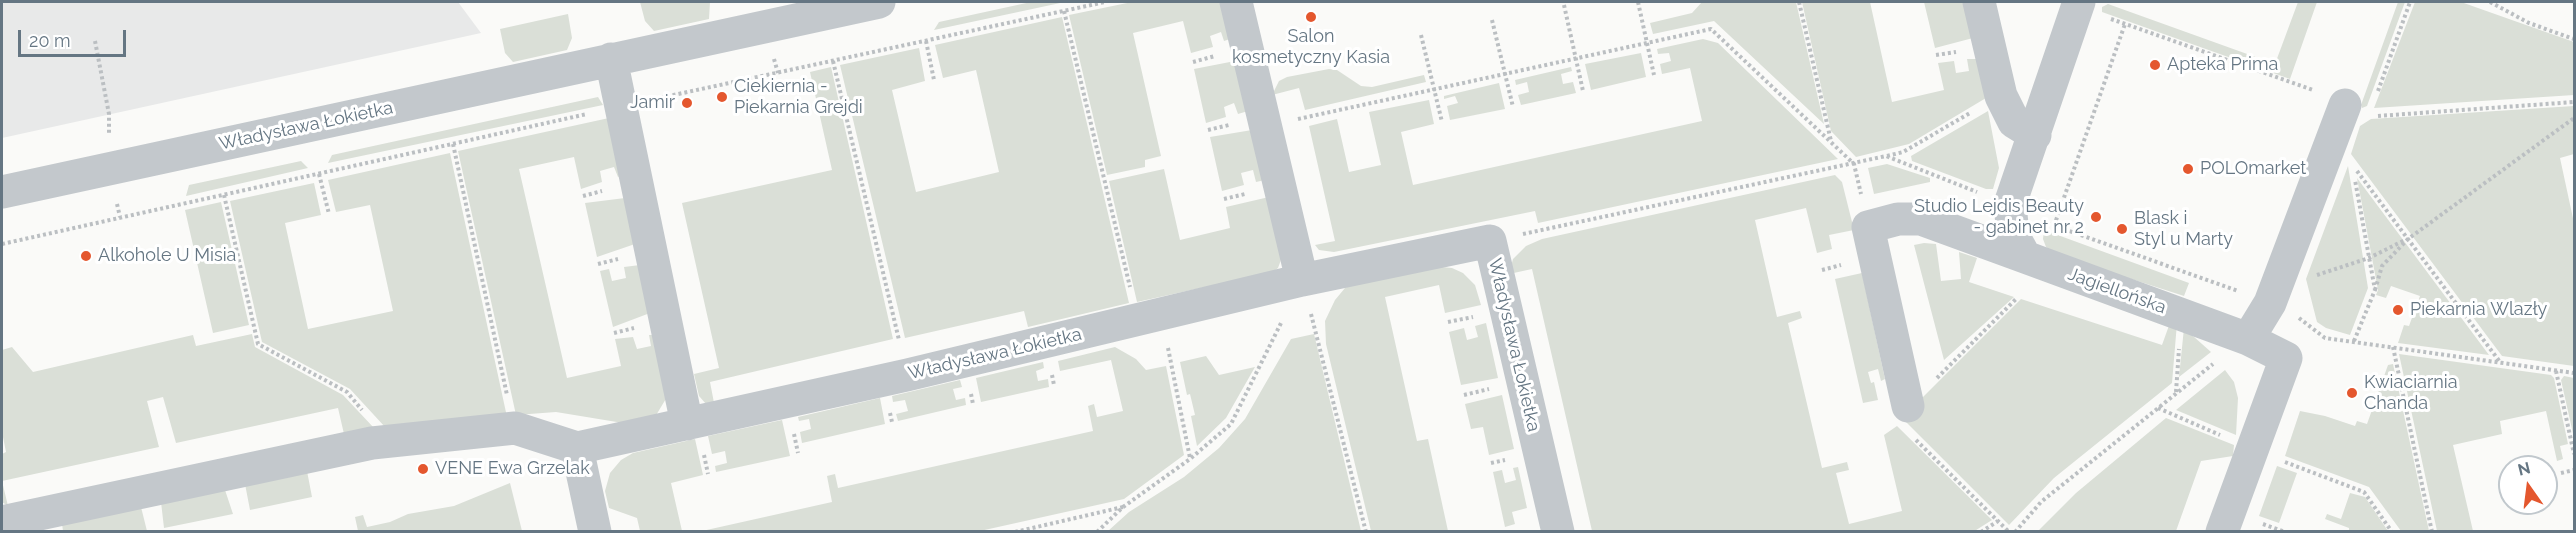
<!DOCTYPE html>
<html>
<head>
<meta charset="utf-8">
<style>
	body { margin:0 }
	#map { position:relative; width:2576px; height:533px; overflow:hidden; background:#fafaf8; font-family:Raleway,sans-serif }
	canvas { display:block }
	.frame { position:absolute; inset:0; border:3px solid #657683; pointer-events:none }
	.north { position:absolute; left:2498px; top:455px; width:60px; height:60px; box-sizing:border-box; background:#fff; border:2px solid #c1c8cd; border-radius:50%; rotate:346deg; font-size:16px; font-weight:700; line-height:24px; text-align:center; color:#657683 }
	.north::after { content:''; display:block; margin:auto; width:21px; height:27px; background:#e4572e; clip-path:polygon(50% 0,100% 100%,50% 72%,0 100%) }
	.scale { position:absolute; left:18px; top:30px; width:108px; height:27px; box-sizing:border-box; border:3px solid #657683; border-top:0; padding-left:8px; font-size:18px; line-height:21px; white-space:nowrap; color:#657683; -webkit-text-stroke:4px #fff; paint-order:stroke }
</style>
</head>
<body>
<div id="map">
<canvas width="2576" height="533"></canvas>
<div class="frame"></div>
<div class="north">N</div>
<div class="scale">20 m</div>
</div>
<script>
const ctx = document.querySelector('canvas').getContext('2d');
ctx.lineJoin = 'round';
function fill(path, color) {
  ctx.fillStyle = color;
  ctx.fill(path, 'evenodd');
}
function shape(rows) {
  const path = new Path2D();
  for (const r of rows) {
    path.moveTo(r[0], r[1]);
    for (let i = 2; i < r.length; i += 2) path.lineTo(r[i], r[i + 1]);
  }
  return path;
}
function trace(path, color, width, dash) {
  ctx.strokeStyle = color;
  ctx.lineWidth = width;
  ctx.lineCap = dash ? 'butt' : 'round';
  ctx.setLineDash(dash || []);
  ctx.stroke(path);
}
function label(font, color, halo, rows, align = 'center') {
  ctx.font = font + ' Raleway,sans-serif';
  ctx.lineWidth = 6;
  ctx.setLineDash([]);
  ctx.textBaseline = 'middle';
  ctx.strokeStyle = halo;
  ctx.fillStyle = color;
  for (const [text, x, y, turn = 0] of rows) {
    ctx.save();
    ctx.translate(x, y);
    ctx.rotate((+turn || 0) * Math.PI / 180);
    ctx.textAlign = isNaN(turn) ? turn : align;
    if (halo) ctx.strokeText(text, 0, 0);
    ctx.fillText(text, 0, 0);
    ctx.restore();
  }
}
fill(shape([
	[2,2,458,2,481,33,2,138]
]), '#e8e9e9');
fill(shape([
	[640,2,710,2,709,19,654,31,645,21],
	[1031,2,1065,2,934,30,939,22],
	[1132,2,1221,2,1230,39,1224,41,1221,32,1210,36,1213,47,1191,53,1183,21,1133,33,1161,156,1145,160,1145,167,1107,175,1069,15],
	[1702,2,1796,2,1824,124,1714,21,1653,34,1650,23,1692,13],
	[1802,2,1870,2,1892,102,1944,90,1938,63,1954,61,1956,73,1969,71,1967,59,1977,59,1986,98,1909,144,1856,157,1831,131],
	[1924,2,1965,2,1973,38,1935,48],
	[2298,2,2317,2,2290,79,2102,12,2102,7,2108,4,2275,64],
	[2398,2,2405,2,2367,106,2362,108,2361,105],
	[2415,2,2461,2,2574,42,2574,95,2374,108],
	[568,14,572,38,567,50,513,62,505,53,500,29],
	[1062,17,1129,303,1028,327,1024,311,905,338,840,65,919,48,925,81,892,90,916,192,999,172,976,70,943,78,935,45],
	[1703,39,1718,43,1838,159,1538,223,1535,211,1334,252,1319,250,1315,245,1335,241,1309,126,1337,119,1349,172,1381,165,1369,112,1429,100,1434,124,1401,132,1413,185,1702,121,1690,68,1662,74,1660,64,1671,61,1669,53,1658,54,1657,49],
	[1641,53,1646,77,1591,90,1585,64],
	[1235,61,1248,111,1238,114,1234,103,1224,107,1226,117,1206,123,1194,69],
	[831,67,893,339,710,382,715,408,706,404,699,396,694,374,719,368,682,203,832,170,810,72],
	[1571,67,1572,71,1561,74,1563,84,1573,82,1576,93,1521,105,1518,95,1529,92,1527,82,1516,85,1515,80],
	[1329,69,1337,70,1361,86,1372,87,1424,75,1426,82,1305,110,1299,88,1272,95,1279,81,1287,77],
	[1499,83,1505,109,1450,120,1447,106,1458,103,1455,96,1444,99,1444,96],
	[598,97,603,105,328,163,332,155],
	[2574,106,2574,154,2560,158,2574,223,2574,366,2502,356,2351,154,2360,126,2371,119],
	[1988,111,1999,168,1993,189,1986,189,1912,161,1911,156],
	[609,118,621,176,618,177,614,167,600,171,602,182,581,189,574,157,519,169,567,378,621,366,615,339,633,337,637,349,651,346,649,335,655,335,667,397,655,417,629,424,556,412,516,415,458,151],
	[1252,130,1265,180,1256,182,1253,170,1241,173,1244,185,1222,191,1210,137],
	[450,153,507,417,385,427,350,389,262,342,230,201,314,183,321,215,285,223,308,329,393,311,370,205,336,212,328,180],
	[301,161,308,168,186,196,189,185],
	[1887,164,1930,178,1930,182,1874,194,1868,168],
	[2348,166,2368,288,2350,335,2326,328,2317,322,2306,279],
	[1164,169,1180,240,1230,228,1226,207,1269,197,1282,257,1278,268,1273,272,1137,302,1109,181],
	[1835,175,1842,182,1854,230,1829,235,1832,249,1817,253,1806,208,1755,220,1777,317,1800,311,1802,318,1788,323,1822,468,1847,462,1849,470,1836,473,1849,524,1902,511,1884,435,1897,426,1992,520,1973,532,1592,531,1532,269,1509,274,1513,259,1526,246,1542,239],
	[2357,178,2489,355,2398,343,2404,325,2409,326,2420,296,2391,286,2386,298,2376,295,2378,290],
	[625,198,635,244,597,257,585,203],
	[221,202,249,325,213,333,185,210],
	[2044,230,2189,283,2184,296,2054,254,2046,247,2043,239],
	[1924,243,1936,244,1941,281,1961,279,1959,252,1977,258,1969,282,2014,297,1944,360,1914,245],
	[640,265,650,313,613,327,600,271,609,269,612,281,626,278,624,267],
	[1432,266,1452,268,1463,273,1475,285,1481,305,1445,313,1439,285,1385,297,1417,441,1428,439,1448,531,1371,531,1326,344,1325,321,1335,300,1345,288,1360,280],
	[1862,273,1885,379,1881,381,1878,369,1868,372,1871,383,1874,382,1878,400,1863,403,1835,279],
	[2021,299,2162,345,2171,320,2177,323,2172,383,2054,478,2009,525,1902,418],
	[1486,323,1498,378,1461,385,1449,332,1464,328,1467,340,1478,337,1475,326],
	[2184,328,2211,352,2179,377],
	[252,334,255,347,343,395,374,428,344,434,338,408,176,443,163,397,147,401,159,447,2,481,8,506,2,502,2,454,6,452,2,432,2,350,12,347,33,372,193,335,196,346],
	[1314,334,1361,531,1108,531,1129,512,1184,477,1219,448,1245,419,1291,339],
	[1115,347,1136,359,1146,370,1166,366,1184,455,1124,499,980,531,702,531,832,502,827,476,835,474,838,488,1093,431,1088,406,1094,404,1097,417,1123,411,1111,360,1060,371,1058,361],
	[2399,354,2551,375,2554,378,2568,444,2560,446,2563,459,2557,461,2546,411,2500,421,2502,434,2453,445,2473,531,2437,531],
	[1206,356,1219,375,1255,367,1226,418,1197,446,1191,416,1195,415,1190,394,1187,395,1180,362],
	[1043,362,1044,368,1036,371,1038,381,1048,379,1049,387,981,402,976,378],
	[2393,364,2429,531,2401,531,2369,487,2285,456,2300,411,2325,416,2355,426,2357,421,2367,424,2388,365],
	[2225,370,2234,382,2238,398,2236,435,2176,410],
	[2564,376,2574,378,2574,438,2561,380],
	[960,380,962,387,953,389,956,400,965,398,966,405,898,421,896,414,908,411,905,400,893,402,892,396],
	[1502,395,1514,449,1489,455,1483,427,1471,429,1465,404],
	[880,398,885,424,802,443,800,432,811,429,809,419,799,421,798,417],
	[2166,418,2234,445,2233,456,2201,461,2176,531,2037,532,2076,493],
	[782,420,790,456,716,472,715,466,727,463,725,451,712,454,708,436],
	[695,439,703,475,671,483,682,531,640,531,637,518,609,508,605,491,610,473,621,460,633,453],
	[2277,466,2297,473,2279,523,2259,516],
	[1518,467,1527,508,1512,512,1515,524,1505,527,1493,472,1502,470,1505,483,1516,480,1513,468],
	[307,471,312,497,250,510,245,484],
	[510,483,522,531,358,531,355,517,363,515,367,527,390,522,408,514,454,506],
	[224,487,233,514,164,528,161,502],
	[2350,493,2365,497,2388,531,2349,531,2349,528,2325,519,2327,514,2341,519],
	[141,507,147,531,63,531,62,524]
]), '#dadfd7');
trace(shape([
	[1638,2,1654,75],
	[1799,2,1831,141],
	[2490,2,2529,23,2574,39],
	[1564,5,1583,91],
	[1064,11,1130,287],
	[2111,19,2313,90],
	[1492,20,1513,107],
	[1421,35,1442,122],
	[95,41,109,114,109,134],
	[926,41,934,80],
	[1936,55,1956,52],
	[774,59,778,73],
	[833,61,899,340],
	[1193,62,1215,56],
	[2378,91,2410,2],
	[655,99,1105,2],
	[2378,116,2574,102],
	[1298,119,1711,29,1854,164,1861,194],
	[1208,130,1229,125],
	[453,144,507,395],
	[1887,156,1903,152,1970,113],
	[2357,171,2500,362],
	[319,174,329,214],
	[224,195,258,344,347,392,362,410],
	[583,196,602,191],
	[1224,199,1245,194],
	[117,204,120,217],
	[2047,223,2238,291],
	[2054,226,2125,24],
	[1523,234,1886,156,1977,192],
	[2,244,587,114],
	[598,264,618,259],
	[1822,270,1841,265],
	[2317,275,2369,258,2405,240],
	[2375,290,2382,266,2408,239,2574,118],
	[1311,314,1366,532],
	[2299,318,2325,338,2574,373],
	[1448,322,1473,317],
	[614,333,634,328],
	[2354,341,2375,290,2355,180],
	[2393,347,2432,532],
	[1168,348,1190,458],
	[2556,371,2574,454],
	[1052,375,1054,385],
	[1937,378,2017,298],
	[2176,392,2179,349],
	[971,394,973,404],
	[1464,395,1489,389],
	[2158,408,2220,435],
	[890,413,892,422],
	[794,434,798,453],
	[1916,440,2009,532],
	[704,455,708,474],
	[2285,462,2364,492,2392,532],
	[1491,463,1505,460],
	[2561,473,2574,470],
	[2263,524,2285,532],
	[1015,532,1123,507],
	[1097,532,1123,507,1190,459,1231,424,1282,321],
	[1981,532,1998,521],
	[2015,532,2041,502,2213,364]
]), '#bbbfc2', 4, [3, 3]);
trace(shape([
	[1979,2,2001,96,2014,122,2035,135],
	[2079,2,2010,204,2013,235,2025,257,2248,339,2286,358,2222,532],
	[611,59,687,424],
	[2,192,879,2],
	[1302,280,1490,241,1558,532],
	[2248,339,2270,303,2345,105],
	[1908,406,1868,227,1898,219,1921,219,2025,257],
	[577,448,595,532],
	[2,522,372,443,515,428,577,448,907,375,1302,280,1236,2]
]), '#c3c8cc', 33);
for (const [x, y, r, color] of [
	[1311,17,6,"#e4572e"],
	[2155,65,6,"#e4572e"],
	[722,97,6,"#e4572e"],
	[687,103,6,"#e4572e"],
	[2188,169,6,"#e4572e"],
	[2096,217,6,"#e4572e"],
	[2122,229,6,"#e4572e"],
	[86,256,6,"#e4572e"],
	[2398,310,6,"#e4572e"],
	[2352,393,6,"#e4572e"],
	[423,469,6,"#e4572e"]
]) {
  const dot = new Path2D();
  dot.arc(x, y, r, 0, 2 * Math.PI);
  ctx.fillStyle = color;
  ctx.fill(dot);
  trace(dot, '#fff', 2);
}
label('18px', '#657683', '#fff', [
	["Salon",1311,37,"center"],
	["kosmetyczny Kasia",1311,58,"center"],
	["Apteka Prima",2167,65],
	["Ciekiernia -",734,87],
	["Piekarnia Grejdi",734,108],
	["Jamir",675,103,"right"],
	["POLOmarket",2200,169],
	["Studio Lejdis Beauty",2084,207,"right"],
	["- gabinet nr 2",2084,228,"right"],
	["Blask i",2134,219],
	["Styl u Marty",2134,240],
	["Alkohole U Misia",98,256],
	["Piekarnia Wlazły",2410,310],
	["Kwiaciarnia",2364,383],
	["Chanda",2364,404],
	["VENE Ewa Grzelak",435,469]
], 'left');
label('18px', '#657683', '#fff', [
	["Władysława Łokietka",306,126,-12],
	["Jagiellońska",2117,291,20],
	["Władysława Łokietka",1514,345,77],
	["Władysława Łokietka",995,354,-13]
]);
</script>
</body>
</html>
